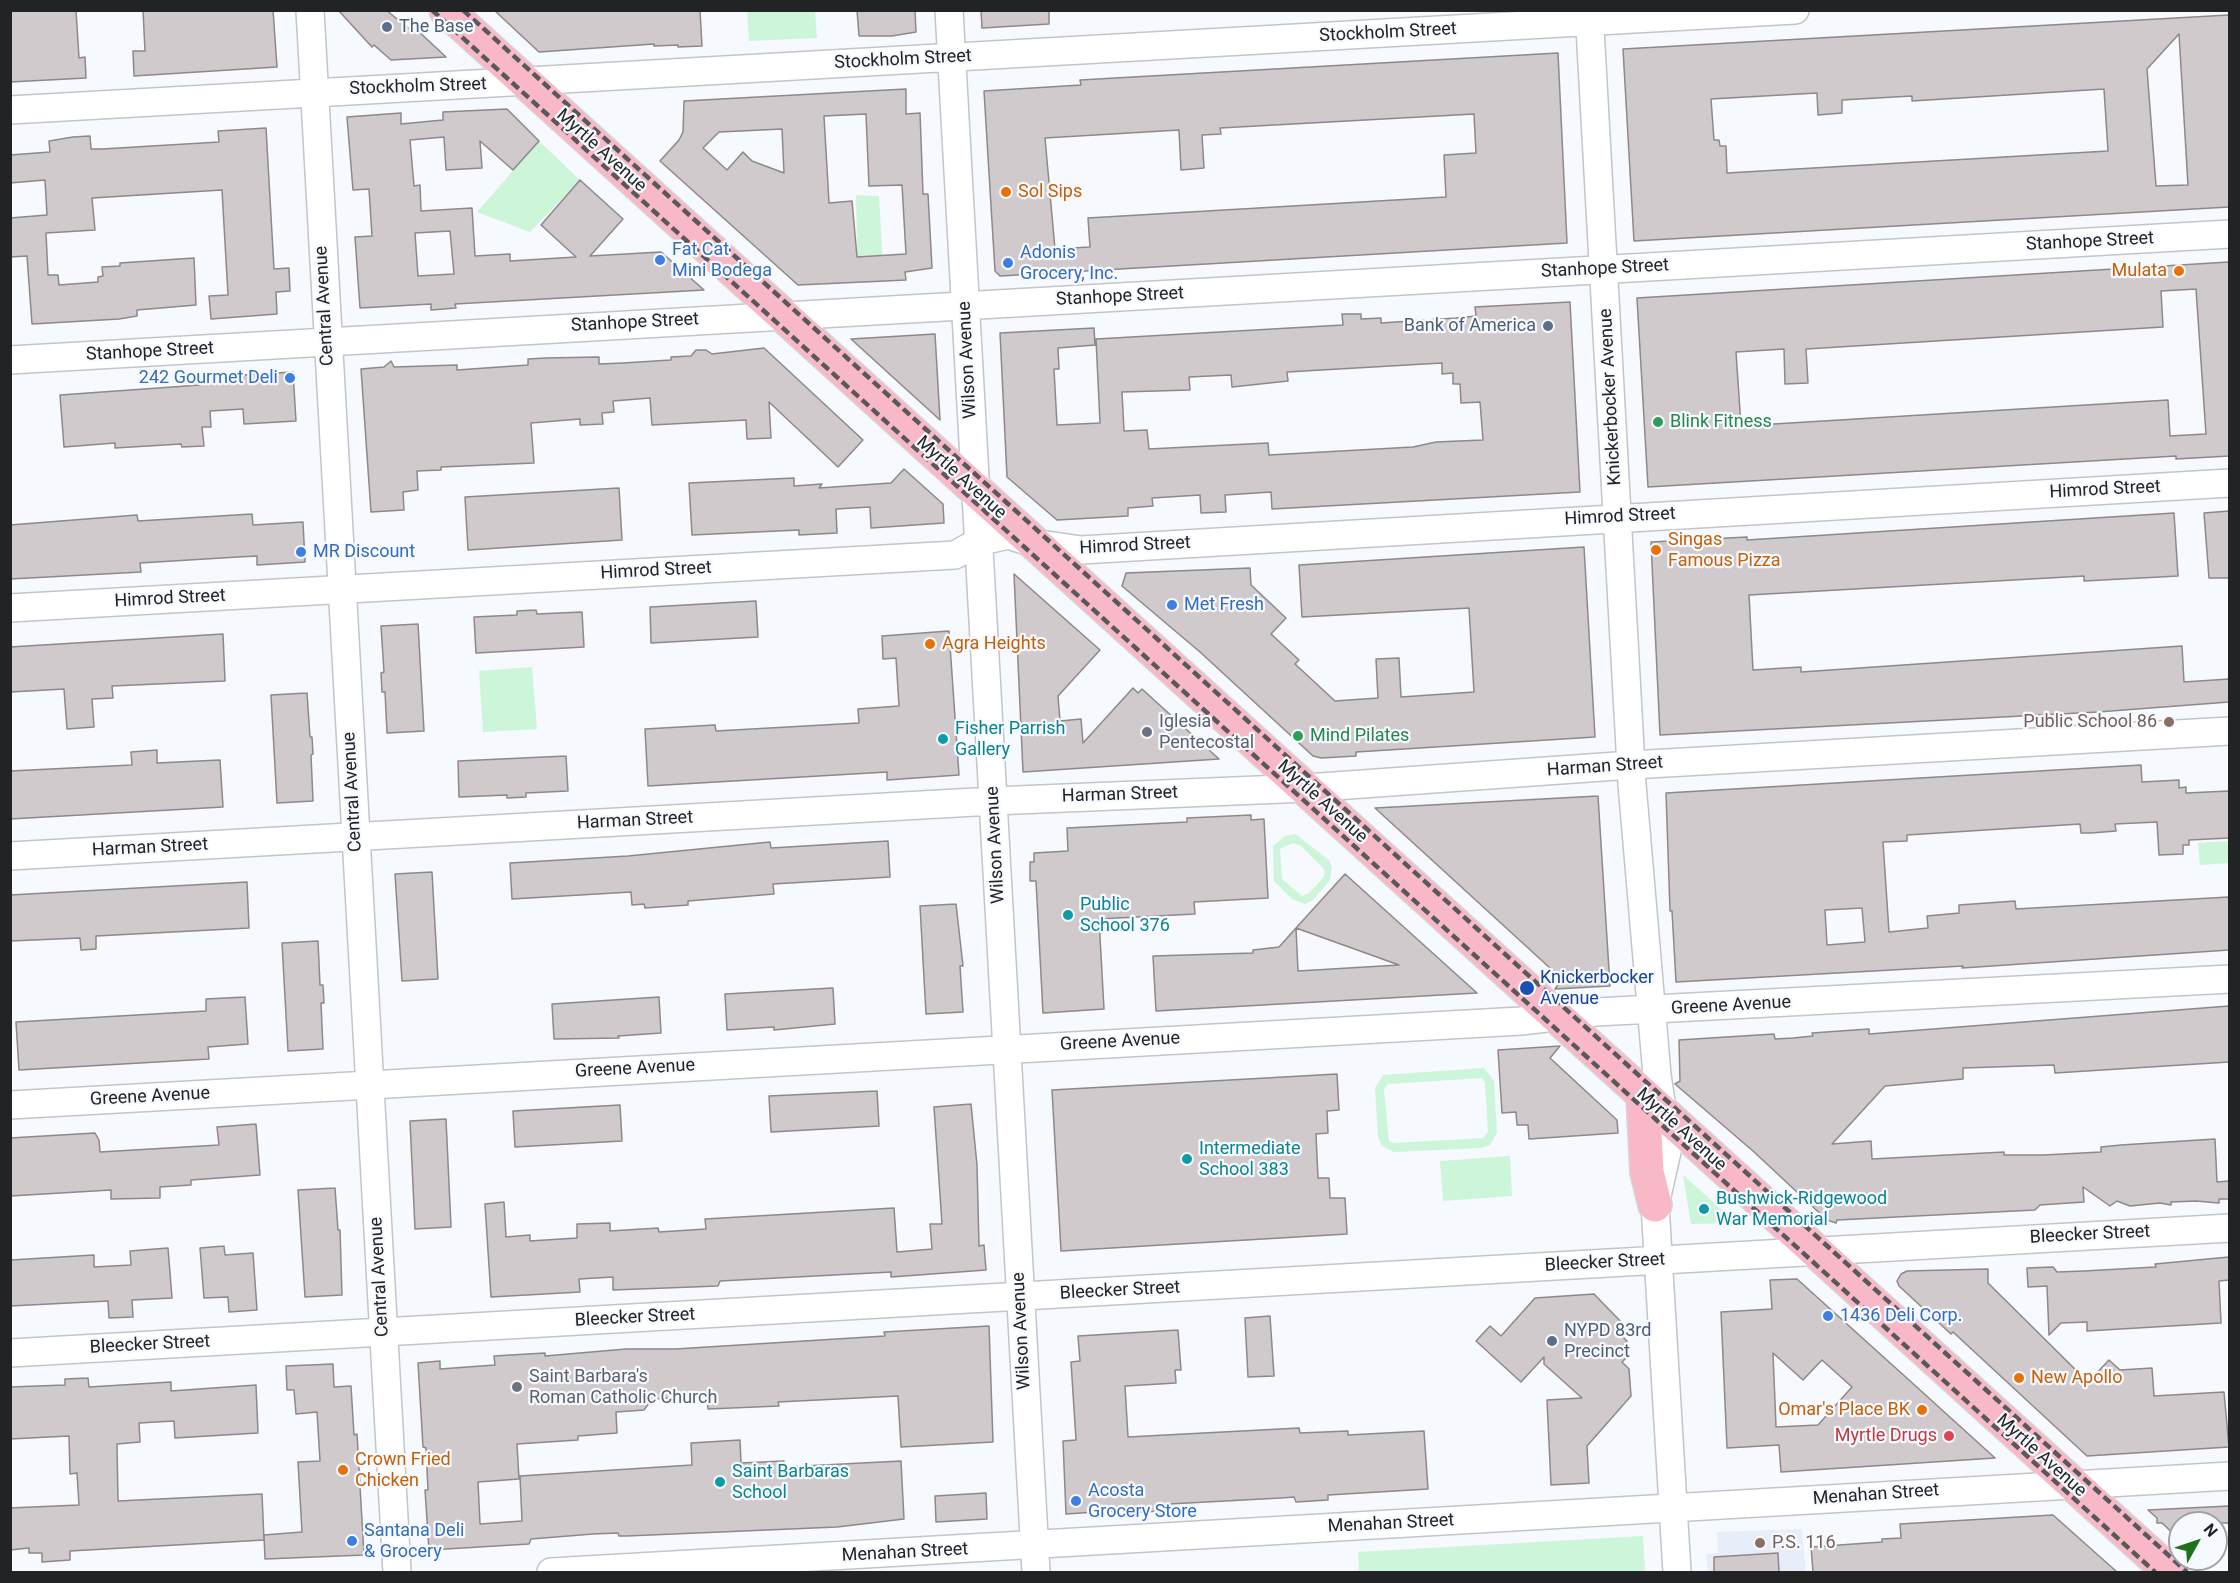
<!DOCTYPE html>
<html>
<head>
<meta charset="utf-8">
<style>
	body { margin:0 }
	#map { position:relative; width:2240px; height:1583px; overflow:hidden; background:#f6f9fe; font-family:Roboto,sans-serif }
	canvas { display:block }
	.frame { position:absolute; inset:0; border:12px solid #222325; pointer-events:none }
	.north { position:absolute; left:2168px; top:1511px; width:60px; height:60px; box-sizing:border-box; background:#f6f9fe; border:2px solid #a1a3a7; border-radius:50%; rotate:50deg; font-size:16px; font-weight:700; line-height:24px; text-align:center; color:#222325 }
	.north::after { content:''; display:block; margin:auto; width:21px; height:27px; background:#217119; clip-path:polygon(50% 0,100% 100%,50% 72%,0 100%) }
</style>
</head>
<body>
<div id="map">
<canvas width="2240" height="1583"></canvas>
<div class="frame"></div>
<div class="north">N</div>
</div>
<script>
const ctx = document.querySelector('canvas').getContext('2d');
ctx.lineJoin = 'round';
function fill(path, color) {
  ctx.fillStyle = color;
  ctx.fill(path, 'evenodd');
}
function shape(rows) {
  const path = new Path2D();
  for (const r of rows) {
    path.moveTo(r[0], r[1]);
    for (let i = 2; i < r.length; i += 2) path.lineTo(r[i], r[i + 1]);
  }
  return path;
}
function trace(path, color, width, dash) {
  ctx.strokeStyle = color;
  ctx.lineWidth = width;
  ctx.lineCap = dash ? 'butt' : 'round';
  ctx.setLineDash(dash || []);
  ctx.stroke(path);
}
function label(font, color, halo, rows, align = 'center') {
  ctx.font = font + ' Roboto,sans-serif';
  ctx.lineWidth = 4.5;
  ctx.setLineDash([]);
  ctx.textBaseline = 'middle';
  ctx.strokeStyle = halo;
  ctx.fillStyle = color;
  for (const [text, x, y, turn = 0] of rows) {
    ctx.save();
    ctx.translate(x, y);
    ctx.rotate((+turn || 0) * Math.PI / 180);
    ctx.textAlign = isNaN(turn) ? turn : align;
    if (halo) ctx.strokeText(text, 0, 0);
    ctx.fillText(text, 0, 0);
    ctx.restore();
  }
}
fill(shape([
	[1802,1529,1806,1572,1708,1572,1706,1554,1718,1553,1717,1532]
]), '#e7edf9');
fill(shape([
	[747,11,815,11,817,38,749,41],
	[539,141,580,180,530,232,477,212],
	[856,195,879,196,884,282,858,283],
	[532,667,537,729,483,732,479,671],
	[1295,834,1329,860,1332,867,1330,880,1313,900,1305,904,1292,899,1274,881,1273,846,1285,836],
	[1293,843,1300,845,1325,870,1324,877,1309,893,1302,896,1282,879,1280,849],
	[2229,841,2229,863,2200,865,2198,843],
	[1484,1068,1494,1081,1497,1133,1490,1145,1482,1148,1394,1152,1382,1146,1378,1137,1375,1088,1383,1075],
	[1482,1078,1485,1083,1488,1131,1484,1138,1394,1143,1389,1141,1384,1090,1388,1084],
	[1510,1156,1512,1196,1443,1201,1440,1161],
	[1683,1175,1737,1223,1691,1224],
	[1643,1536,1645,1572,1359,1572,1358,1552]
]), '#cdf5da');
const building = shape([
	[10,10,76,10,79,58,85,57,86,78,10,82,10,10],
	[143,10,273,10,277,67,134,76,133,51,145,51,143,10],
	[338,10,386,10,412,31,415,28,446,57,391,60,374,45,372,47,338,10],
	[494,10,700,10,702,46,678,47,678,45,654,46,654,44,539,52,494,10],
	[857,10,915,10,916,32,892,36,859,36,857,10],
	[981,10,1049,10,1049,24,982,28,981,10],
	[2229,15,2229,207,1634,241,1623,49,2229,15],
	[2179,34,2188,185,2156,186,2147,69,2179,34],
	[2104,89,2108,151,1727,173,1726,146,1720,146,1719,140,1714,140,1711,99,1817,93,1818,115,1842,113,1842,100,1912,96,1912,101,2104,89],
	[1558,53,1567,243,1000,276,995,271,984,91,1081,85,1080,80,1558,53],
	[1474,114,1476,153,1444,155,1446,197,1088,218,1090,247,1055,249,1045,138,1179,130,1181,170,1204,168,1202,135,1221,134,1220,128,1474,114],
	[906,89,906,114,920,113,923,194,928,194,932,268,905,272,906,280,798,285,660,161,679,140,683,132,684,101,906,89],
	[866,114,869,186,902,185,906,254,857,257,852,201,829,203,824,116,866,114],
	[782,129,784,173,752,161,743,152,727,170,703,148,719,132,782,129],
	[507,109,539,141,513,170,480,141,482,168,446,170,444,137,410,140,414,186,420,185,421,211,472,208,475,256,510,254,510,261,576,257,541,225,580,180,623,219,590,256,661,252,704,290,455,304,456,308,431,310,431,304,360,308,355,237,372,236,369,189,353,190,347,117,401,113,401,124,443,120,443,112,507,109],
	[450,231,454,274,418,276,415,233,450,231],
	[266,128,274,269,289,268,290,291,276,292,277,314,211,319,209,296,228,295,222,190,92,198,95,230,46,233,48,275,58,275,59,285,98,282,98,277,103,276,102,267,120,266,120,263,194,258,196,305,137,310,137,316,119,319,32,324,27,256,10,257,10,218,47,215,45,180,10,183,10,155,50,152,49,141,73,137,90,136,91,149,102,149,219,142,218,131,266,128],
	[2229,262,2229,456,2176,459,2176,456,1648,487,1637,298,2229,262],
	[2196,289,2206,434,2170,436,2168,400,1741,426,1736,352,1784,349,1785,384,1808,383,1806,349,2163,327,2161,291,2196,289],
	[1570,302,1580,492,1272,509,1271,492,1225,495,1226,512,1201,513,1200,495,1152,498,1153,506,1128,508,1128,516,1057,520,1007,477,1000,333,1094,328,1095,345,1058,348,1059,369,1054,369,1057,425,1100,423,1096,339,1343,325,1342,314,1361,314,1361,319,1381,318,1381,323,1456,318,1476,316,1475,307,1570,302],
	[1442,363,1442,374,1453,373,1453,384,1460,384,1461,403,1480,402,1483,440,1436,442,1413,447,1269,455,1268,443,1149,449,1147,430,1124,431,1122,392,1190,390,1189,377,1231,375,1232,387,1288,381,1287,372,1442,363],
	[935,334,940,420,851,339,935,334],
	[764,348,863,440,838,467,769,402,771,438,747,439,746,420,652,425,650,398,613,401,614,412,602,413,603,424,580,425,580,419,531,423,534,463,441,467,441,470,417,471,418,490,403,492,404,510,371,512,361,369,384,367,391,361,394,367,457,365,457,370,528,365,528,359,546,358,599,357,599,364,623,363,671,360,671,357,691,356,696,350,706,350,712,354,764,348],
	[293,372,296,421,244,424,243,409,210,411,211,427,202,427,204,446,182,447,181,444,115,448,115,443,64,447,60,395,200,385,209,377,293,372],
	[904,469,943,504,944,523,871,528,870,507,836,509,837,533,799,535,799,530,692,535,689,483,794,478,794,486,822,484,819,488,891,483,904,469],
	[619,488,622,540,468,550,465,497,619,488],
	[2229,511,2229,578,2209,578,2204,513,2229,511],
	[2174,513,2178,576,2084,581,2084,576,1749,595,1753,670,1801,667,1801,672,2182,646,2184,682,2229,679,2229,702,2098,712,1660,735,1651,542,1747,537,1747,540,2174,513],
	[252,514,253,525,303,522,305,562,257,565,257,556,238,557,140,563,141,572,10,579,10,525,137,515,138,521,252,514],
	[1584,547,1595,737,1356,752,1356,756,1321,758,1313,756,1200,652,1122,586,1126,573,1250,568,1251,585,1286,618,1271,634,1299,660,1295,664,1335,701,1378,698,1376,659,1399,658,1401,697,1474,692,1469,608,1302,617,1299,565,1584,547],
	[1014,574,1100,650,1058,696,1060,721,1081,719,1083,743,1133,688,1138,693,1142,689,1219,759,1023,772,1014,574],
	[756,601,758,637,651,643,650,607,756,601],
	[536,610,537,614,582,612,584,647,476,653,474,617,517,615,517,611,536,610],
	[418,624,424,731,387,733,385,692,382,692,381,673,384,672,381,626,418,624],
	[949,631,959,775,887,780,887,772,648,786,645,729,715,725,716,731,859,723,858,709,899,706,896,658,883,659,882,636,949,631],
	[223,634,225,681,112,686,113,698,92,699,94,727,67,729,64,689,10,692,10,647,223,634],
	[307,693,310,737,312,737,313,754,311,755,313,801,277,803,271,695,307,693],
	[157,750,157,763,220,760,223,807,10,819,10,771,132,765,131,752,157,750],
	[566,756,568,791,526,793,526,797,507,798,507,795,459,797,458,761,566,756],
	[2141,765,2142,782,2179,780,2179,788,2186,787,2186,793,2229,791,2229,838,2189,840,2189,845,2183,845,2183,854,2159,855,2157,822,2115,824,2116,831,2091,833,2081,833,2080,824,1907,835,1907,841,1883,842,1889,932,1928,928,1927,916,1959,913,1959,905,2015,901,2016,909,2229,897,2229,950,1962,968,1963,966,1676,982,1672,911,1670,911,1666,793,2141,765],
	[1862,908,1865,942,1827,945,1825,910,1862,908],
	[1598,796,1610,986,1555,989,1562,979,1375,808,1598,796],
	[1251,815,1251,820,1264,819,1268,898,1194,902,1195,914,1099,919,1104,1009,1043,1013,1036,881,1030,881,1030,862,1034,862,1034,853,1068,851,1067,828,1187,822,1187,818,1251,815],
	[888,841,890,877,773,884,774,894,688,901,688,905,645,908,644,904,632,905,631,892,512,899,510,863,628,856,770,842,771,848,888,841],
	[432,872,438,979,402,981,395,874,432,872],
	[1345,874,1477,993,1156,1011,1153,956,1253,953,1253,950,1279,947,1296,928,1298,971,1399,965,1296,928,1345,874],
	[247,882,249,928,96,936,96,949,81,950,80,938,10,941,10,895,247,882],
	[956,904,963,966,960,966,963,1012,926,1014,920,906,956,904],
	[318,941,320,985,323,985,324,1003,321,1003,323,1049,288,1051,282,943,318,941],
	[833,988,835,1024,774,1030,774,1027,727,1030,725,994,833,988],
	[245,997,248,1044,208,1047,209,1059,19,1070,16,1022,206,1011,206,999,245,997],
	[659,997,661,1033,618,1036,619,1038,554,1039,552,1004,659,997],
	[2229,1006,2229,1062,2055,1073,2054,1065,1963,1068,1963,1079,1885,1086,1832,1144,1871,1141,1872,1159,2004,1152,2004,1155,2044,1155,2101,1152,2101,1147,2121,1145,2215,1139,2217,1182,2229,1181,2229,1199,2219,1199,2219,1203,2196,1201,2171,1202,2171,1205,2160,1203,2130,1206,2117,1201,2110,1206,2083,1187,2084,1202,2040,1205,2035,1210,1837,1220,1836,1223,1827,1220,1753,1151,1675,1084,1680,1081,1679,1040,1774,1034,1775,1039,1793,1038,1813,1036,1812,1033,1869,1029,1869,1034,2229,1006],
	[1560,1046,1550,1058,1617,1120,1618,1133,1529,1139,1528,1125,1517,1125,1516,1112,1502,1113,1498,1050,1560,1046],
	[1337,1074,1339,1110,1327,1111,1328,1133,1316,1134,1318,1178,1329,1178,1330,1198,1345,1198,1347,1234,1061,1251,1052,1090,1337,1074],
	[877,1091,879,1126,771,1132,769,1096,877,1091],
	[971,1104,977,1165,979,1246,984,1245,986,1270,891,1277,891,1272,720,1281,718,1286,613,1290,613,1277,579,1279,580,1292,491,1297,485,1204,504,1202,506,1237,530,1235,530,1241,577,1238,577,1224,610,1223,610,1231,658,1228,659,1232,706,1229,705,1219,894,1208,897,1252,932,1249,930,1224,942,1224,934,1107,971,1104],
	[620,1105,622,1141,515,1147,513,1111,620,1105],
	[446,1119,451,1227,415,1229,410,1121,446,1119],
	[256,1124,260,1175,191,1180,191,1185,160,1187,160,1198,111,1199,111,1190,10,1196,10,1138,95,1133,99,1140,100,1152,219,1145,217,1127,256,1124],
	[335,1188,338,1230,340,1230,342,1295,305,1297,298,1190,335,1188],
	[224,1246,225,1255,253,1253,257,1310,229,1312,228,1297,204,1298,200,1248,224,1246],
	[168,1248,172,1298,132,1300,133,1317,109,1318,108,1301,10,1306,11,1260,94,1255,94,1267,131,1265,130,1251,168,1248],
	[2229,1257,2229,1280,2219,1281,2221,1323,2087,1331,2087,1322,2061,1323,2049,1335,2047,1286,2028,1287,2027,1268,2053,1267,2057,1272,2084,1271,2156,1267,2155,1264,2229,1257],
	[1988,1269,1988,1283,2090,1384,2090,1380,2109,1360,2120,1370,2152,1368,2154,1396,2224,1392,2229,1447,2087,1456,1953,1332,1951,1334,1899,1286,1897,1281,1901,1274,1907,1271,1988,1269],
	[1797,1279,1909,1380,1995,1458,1781,1472,1779,1445,1727,1448,1721,1312,1772,1309,1770,1280,1797,1279],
	[1773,1353,1803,1380,1822,1360,1852,1387,1818,1425,1776,1427,1773,1353],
	[1594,1294,1626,1327,1620,1334,1627,1341,1621,1348,1629,1355,1622,1362,1629,1369,1631,1396,1587,1446,1589,1483,1551,1485,1547,1400,1582,1398,1544,1364,1544,1357,1521,1382,1476,1341,1490,1326,1501,1336,1535,1298,1594,1294],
	[1270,1316,1274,1376,1248,1377,1245,1318,1270,1316],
	[989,1326,993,1442,901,1447,898,1396,778,1402,779,1406,708,1409,707,1396,652,1399,644,1410,616,1412,617,1433,578,1436,578,1440,517,1444,519,1479,478,1482,480,1524,522,1521,520,1476,692,1465,691,1443,740,1440,741,1463,784,1461,784,1467,901,1461,904,1519,837,1527,627,1536,619,1536,618,1533,593,1534,531,1539,529,1544,429,1550,425,1490,428,1490,426,1448,423,1447,418,1363,440,1361,440,1369,495,1365,494,1356,545,1353,545,1356,626,1349,675,1349,885,1336,884,1332,989,1326],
	[1178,1330,1181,1370,1175,1370,1176,1383,1125,1386,1128,1437,1299,1428,1300,1433,1348,1431,1348,1435,1424,1431,1428,1489,1328,1495,1328,1500,1296,1502,1294,1497,1281,1498,1169,1504,1169,1509,1161,1511,1126,1513,1126,1510,1066,1514,1063,1441,1076,1440,1071,1362,1080,1361,1078,1336,1178,1330],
	[333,1364,334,1387,351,1386,354,1435,357,1434,364,1555,265,1559,264,1535,302,1532,298,1462,320,1461,317,1412,296,1414,294,1390,287,1390,286,1366,333,1364],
	[88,1378,89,1387,171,1382,171,1391,256,1385,258,1433,175,1438,174,1421,139,1423,140,1442,117,1444,118,1501,262,1494,264,1540,70,1551,70,1560,42,1562,42,1553,29,1553,29,1548,10,1550,10,1508,79,1505,77,1473,70,1474,69,1436,10,1439,10,1387,65,1385,65,1379,88,1378],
	[986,1493,987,1519,936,1522,935,1496,986,1493],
	[2229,1506,2229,1523,2180,1523,2180,1540,2162,1523,2157,1523,2157,1518,2148,1510,2229,1506],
	[2053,1515,2117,1572,1813,1572,1811,1547,1882,1542,1882,1539,1901,1538,1900,1524,2053,1515],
	[1778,1553,1779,1572,1714,1572,1714,1557,1778,1553]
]);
fill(building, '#d0cacc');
trace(building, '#8e8889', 1.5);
const minor = shape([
	[310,10,397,1572],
	[949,10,1036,1572],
	[1589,10,1632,784,1657,1075,1668,1147,1655,1205,1677,1572],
	[10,110,1795,10],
	[10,360,2230,234],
	[10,608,955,555,978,542,1008,535,1033,543,1081,550,2230,483],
	[10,856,993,801,1306,788,1631,765,2230,731],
	[10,1105,1521,1021,1596,1012,2230,979],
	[10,1353,2230,1228],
	[551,1572,2230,1476]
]);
const major = shape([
	[446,10,2170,1572],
	[1643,1095,1647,1172,1655,1205]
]);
trace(minor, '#c3c5ca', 30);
trace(major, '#d7d7d8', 36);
trace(minor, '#fff', 27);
trace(major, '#f9b8c7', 33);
trace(shape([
	[432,10,2155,1572],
	[463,10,2187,1572]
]), '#57595b', 4.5, [9, 4.5]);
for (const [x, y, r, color] of [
	[387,27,6,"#5c6f8a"],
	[1006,192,6,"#e8710a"],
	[660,260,6,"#3f7fe0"],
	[1008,263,6,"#3f7fe0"],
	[2179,271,6,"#e8710a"],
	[1548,326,6,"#5c6f8a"],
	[290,378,6,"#3f7fe0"],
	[1658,422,6,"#2e9e5b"],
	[1656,550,6,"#e8710a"],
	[301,552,6,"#3f7fe0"],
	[1172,605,6,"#3f7fe0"],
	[930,644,6,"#e8710a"],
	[2169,722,6,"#8d6e63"],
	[1147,732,6,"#6b7280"],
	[1298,736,6,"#2e9e5b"],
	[943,739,6,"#0f9aa8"],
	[1068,915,6,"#0f9aa8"],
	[1527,988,8,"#1a4fb4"],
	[1187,1159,6,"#0f9aa8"],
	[1704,1209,6,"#0f9aa8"],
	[1828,1316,6,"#3f7fe0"],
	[1552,1341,6,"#5c6f8a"],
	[2019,1378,6,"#e8710a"],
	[517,1387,6,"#6b7280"],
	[1922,1410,6,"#e8710a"],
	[1949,1436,6,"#e0444e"],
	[343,1470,6,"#e8710a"],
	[720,1482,6,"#0f9aa8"],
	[1076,1501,6,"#3f7fe0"],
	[352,1541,6,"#3f7fe0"],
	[1760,1543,6,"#8d6e63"]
]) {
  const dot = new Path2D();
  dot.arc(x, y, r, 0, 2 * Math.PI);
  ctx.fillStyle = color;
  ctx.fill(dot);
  trace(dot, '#f6f9fe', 2);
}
label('18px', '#4e5e75', '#f6f9fe', [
	["The Base",399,27],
	["Bank of America",1536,326,"right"],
	["NYPD 83rd",1564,1331],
	["Precinct",1564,1352]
], 'left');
label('18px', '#222325', '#f6f9fe', [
	["Stockholm Street",1388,33,-3],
	["Stockholm Street",903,60,-3],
	["Stockholm Street",418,87,-2],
	["Myrtle Avenue",601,151,42],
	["Stanhope Street",2090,242,-3],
	["Stanhope Street",1605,269,-3],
	["Stanhope Street",1120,297,-3],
	["Central Avenue",325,306,-93],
	["Stanhope Street",635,323,-3],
	["Stanhope Street",150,352,-3],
	["Wilson Avenue",968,360,-93],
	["Knickerbocker Avenue",1611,397,-93],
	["Myrtle Avenue",961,478,42],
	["Himrod Street",2105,490,-3],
	["Himrod Street",1620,517,-3],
	["Himrod Street",1135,546,-3],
	["Himrod Street",656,571,-3],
	["Himrod Street",170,599,-3],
	["Harman Street",1605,767,-4],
	["Central Avenue",353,792,-93],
	["Harman Street",1120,795,-2],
	["Myrtle Avenue",1322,802,42],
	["Harman Street",635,821,-3],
	["Wilson Avenue",996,845,-93],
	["Harman Street",150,848,-3],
	["Greene Avenue",1731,1006,-3],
	["Greene Avenue",1120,1042,-3],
	["Greene Avenue",635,1069,-3],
	["Greene Avenue",150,1097,-3],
	["Myrtle Avenue",1681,1130,42],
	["Bleecker Street",2090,1235,-3],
	["Bleecker Street",1605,1263,-3],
	["Central Avenue",380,1277,-93],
	["Bleecker Street",1120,1291,-3],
	["Bleecker Street",635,1318,-3],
	["Wilson Avenue",1022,1331,-93],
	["Bleecker Street",150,1345,-3],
	["Myrtle Avenue",2041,1456,42],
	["Menahan Street",1876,1495,-4],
	["Menahan Street",1391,1524,-3],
	["Menahan Street",905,1553,-3]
]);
label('18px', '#c56008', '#f6f9fe', [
	["Sol Sips",1018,192],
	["Mulata",2167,271,"right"],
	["Singas",1668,540],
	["Famous Pizza",1668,561],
	["Agra Heights",942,644],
	["New Apollo",2031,1378],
	["Omar's Place BK",1910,1410,"right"],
	["Crown Fried",355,1460],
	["Chicken",355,1481]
], 'left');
label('18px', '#366cbe', '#f6f9fe', [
	["Fat Cat",672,250],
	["Mini Bodega",672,271],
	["Adonis",1020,253],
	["Grocery, Inc.",1020,274],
	["242 Gourmet Deli",278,378,"right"],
	["MR Discount",313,552],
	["Met Fresh",1184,605],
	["1436 Deli Corp.",1840,1316],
	["Acosta",1088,1491],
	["Grocery Store",1088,1512],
	["Santana Deli",364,1531],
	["& Grocery",364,1552]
], 'left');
label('18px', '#27864d', '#f6f9fe', [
	["Blink Fitness",1670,422],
	["Mind Pilates",1310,736]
], 'left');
label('18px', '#5b616d', '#f6f9fe', [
	["Iglesia",1159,722],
	["Pentecostal",1159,743],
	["Saint Barbara's",529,1377],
	["Roman Catholic Church",529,1398]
], 'left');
label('18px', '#785e54', '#f6f9fe', [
	["Public School 86",2157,722],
	["P.S. 116",1772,1543,"left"]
], 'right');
label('18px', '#0d838f', '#f6f9fe', [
	["Fisher Parrish",955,729],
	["Gallery",955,750],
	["Public",1080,905],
	["School 376",1080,926],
	["Intermediate",1199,1149],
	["School 383",1199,1170],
	["Bushwick-Ridgewood",1716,1199],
	["War Memorial",1716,1220],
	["Saint Barbaras",732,1472],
	["School",732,1493]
], 'left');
label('18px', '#164399', '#f6f9fe', [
	["Knickerbocker",1540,978],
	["Avenue",1540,999]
], 'left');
label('18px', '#be3a42', '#f6f9fe', [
	["Myrtle Drugs",1937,1436]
], 'right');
</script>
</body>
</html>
